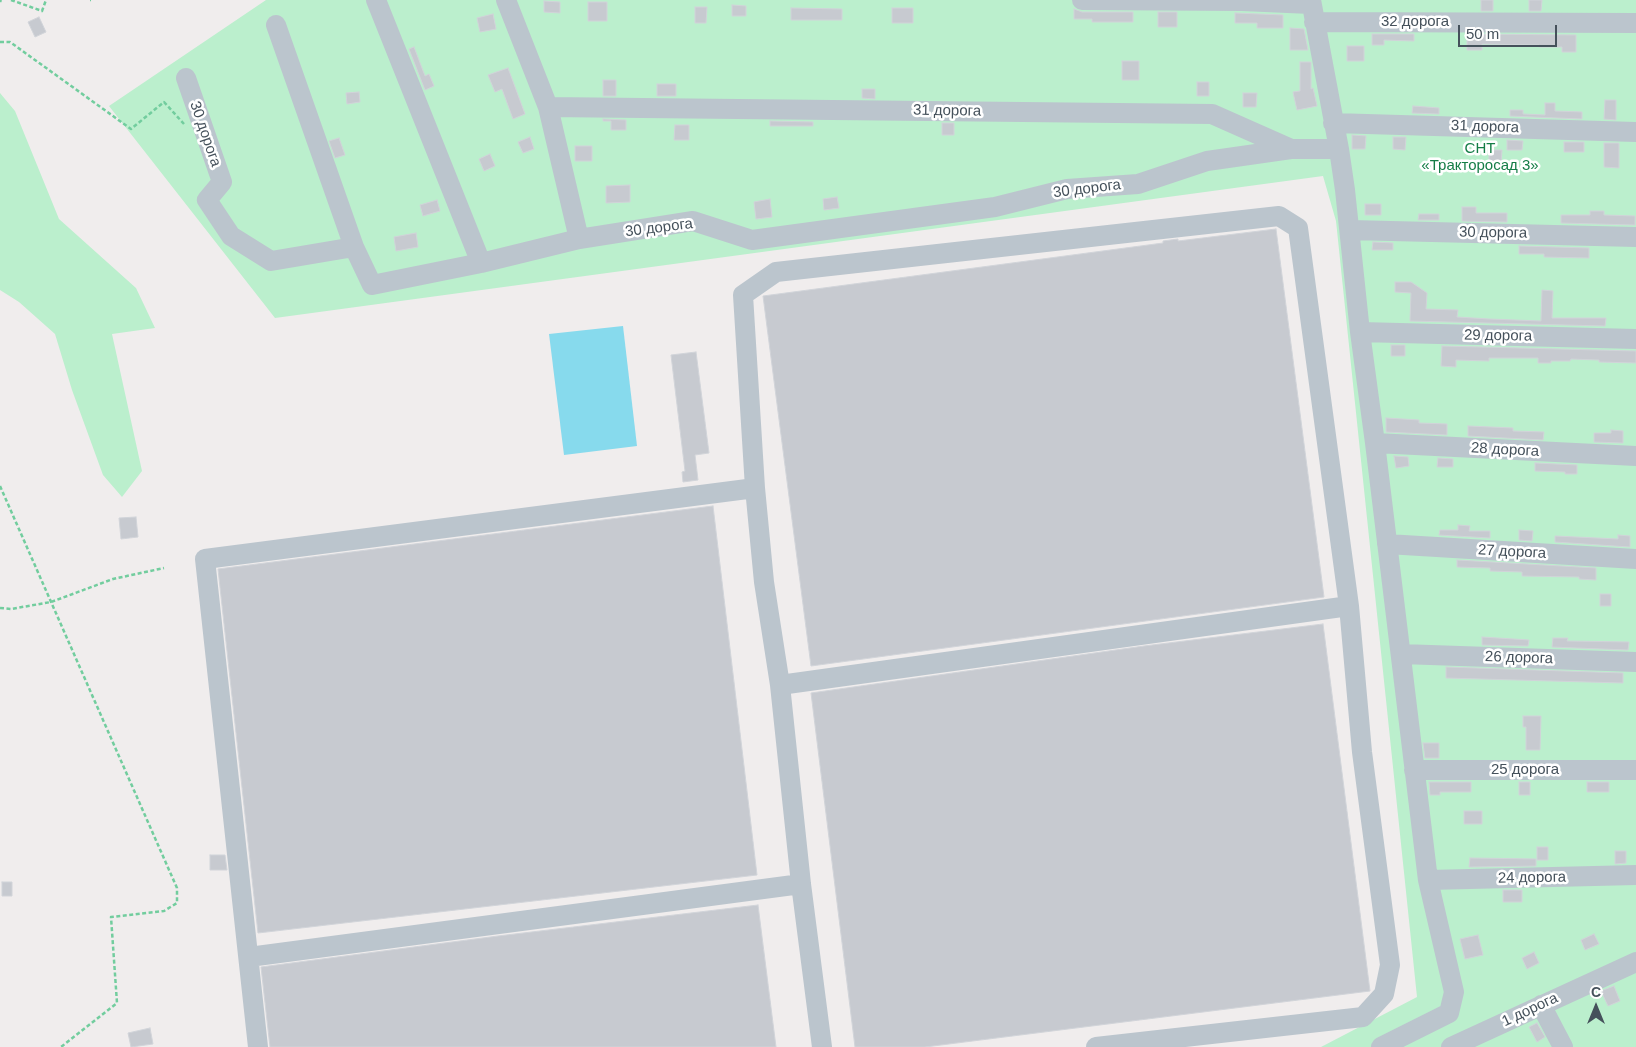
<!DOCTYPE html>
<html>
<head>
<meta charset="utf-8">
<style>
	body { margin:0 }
	#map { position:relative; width:1636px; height:1047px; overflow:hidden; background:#f0eded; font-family:Arial,sans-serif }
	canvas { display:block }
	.north { position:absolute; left:1571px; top:982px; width:50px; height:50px; -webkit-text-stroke:4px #fff; paint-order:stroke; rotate:0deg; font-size:14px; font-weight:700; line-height:20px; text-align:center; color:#45515b }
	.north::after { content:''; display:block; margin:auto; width:18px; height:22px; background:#45515b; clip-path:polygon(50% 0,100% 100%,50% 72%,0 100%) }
	.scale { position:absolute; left:1458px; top:25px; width:99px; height:22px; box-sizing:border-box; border:2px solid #45515b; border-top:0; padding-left:6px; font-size:15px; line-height:18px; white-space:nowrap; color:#45515b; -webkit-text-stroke:4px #fff; paint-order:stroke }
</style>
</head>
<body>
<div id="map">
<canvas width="1636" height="1047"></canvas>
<div class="north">С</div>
<div class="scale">50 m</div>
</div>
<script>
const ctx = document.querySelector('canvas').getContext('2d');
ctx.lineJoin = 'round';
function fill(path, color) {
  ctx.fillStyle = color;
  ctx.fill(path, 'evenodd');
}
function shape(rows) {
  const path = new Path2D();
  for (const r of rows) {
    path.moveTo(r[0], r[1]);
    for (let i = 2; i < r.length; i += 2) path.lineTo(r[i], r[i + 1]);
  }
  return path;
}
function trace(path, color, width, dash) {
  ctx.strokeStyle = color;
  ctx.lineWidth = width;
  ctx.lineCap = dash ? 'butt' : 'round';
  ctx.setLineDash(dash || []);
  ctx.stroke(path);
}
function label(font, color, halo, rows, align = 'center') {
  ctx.font = font + ' Arial,sans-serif';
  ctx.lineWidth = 5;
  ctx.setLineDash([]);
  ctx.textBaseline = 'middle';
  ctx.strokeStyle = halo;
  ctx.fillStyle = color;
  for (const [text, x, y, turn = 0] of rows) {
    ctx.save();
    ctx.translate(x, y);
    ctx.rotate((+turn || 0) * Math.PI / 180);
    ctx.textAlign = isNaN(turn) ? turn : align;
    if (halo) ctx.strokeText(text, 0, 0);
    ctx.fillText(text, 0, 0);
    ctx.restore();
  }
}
fill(shape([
	[266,0,1636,0,1636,1047,1321,1047,1417,997,1336,221,1323,176,275,318,109,106],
	[0,93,15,111,59,219,136,288,155,328,112,334,142,471,122,497,103,475,72,390,55,334,19,302,0,290]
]), '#bbefcd');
fill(shape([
	[623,326,637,446,564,455,549,334]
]), '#87daed');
const building = shape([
	[1481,0,1493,0,1493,11,1481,11,1481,0],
	[1529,0,1542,0,1541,11,1529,11,1529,0],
	[544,1,560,2,560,13,544,12,544,1],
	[588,2,607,2,607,21,588,21,588,2],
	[732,5,746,6,746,16,732,16,732,5],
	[695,7,707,7,706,23,695,23,695,7],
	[791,8,842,9,842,20,791,20,791,8],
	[892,8,913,8,913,23,892,23,892,8],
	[1074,9,1082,12,1133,12,1133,22,1092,22,1092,19,1074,19,1074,9],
	[1158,12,1177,12,1177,27,1158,27,1158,12],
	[1235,13,1283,15,1283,28,1257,28,1257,23,1235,23,1235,13],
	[493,14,496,29,480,32,477,18,493,14],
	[39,17,46,32,35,37,28,22,39,17],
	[1290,28,1304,29,1308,50,1290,50,1290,28],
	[1372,34,1414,34,1414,41,1384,40,1384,45,1372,45,1372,34],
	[1467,34,1576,35,1576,52,1562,52,1562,47,1539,47,1539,45,1482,44,1482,50,1467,50,1467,34],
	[1347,46,1364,46,1364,61,1347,61,1347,46],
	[414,47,425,76,429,74,434,86,425,90,409,49,414,47],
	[1122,61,1139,61,1139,80,1122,80,1122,61],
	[1300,62,1311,62,1311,89,1313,88,1317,106,1297,110,1293,92,1300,91,1300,62],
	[508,68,525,114,513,119,502,89,495,92,488,75,508,68],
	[603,80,616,80,616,96,603,96,603,80],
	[1197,82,1209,82,1209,96,1197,96,1197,82],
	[657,84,676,84,676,96,657,96,657,84],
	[862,89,875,89,875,99,862,98,862,89],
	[359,92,360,102,347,104,346,93,359,92],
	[1243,93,1257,93,1256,107,1243,107,1243,93],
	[1605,100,1616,100,1616,120,1604,119,1605,100],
	[1545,103,1555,103,1555,111,1582,112,1582,119,1510,116,1510,110,1523,110,1523,114,1545,115,1545,103],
	[1413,106,1439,108,1439,114,1412,113,1413,106],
	[603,119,626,120,626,130,611,130,611,121,603,121,603,119],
	[770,121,813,122,813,126,770,126,770,121],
	[942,123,954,123,954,135,942,135,942,123],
	[675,125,689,125,689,140,674,140,675,125],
	[1352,135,1366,136,1365,149,1352,149,1352,135],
	[530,137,534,149,523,153,518,142,530,137],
	[1393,137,1406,137,1405,150,1393,149,1393,137],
	[339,138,345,155,335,158,329,141,339,138],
	[1507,140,1523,141,1522,150,1507,150,1507,140],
	[1564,142,1584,142,1584,152,1564,152,1564,142],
	[1604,143,1619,143,1619,168,1604,167,1604,143],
	[575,146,592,146,592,161,575,161,575,146],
	[1489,150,1502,150,1501,163,1489,163,1489,150],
	[490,154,495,166,484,171,479,159,490,154],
	[630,185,630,202,606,203,606,186,630,185],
	[837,197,839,208,824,210,823,199,837,197],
	[770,199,772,217,756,219,754,202,770,199],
	[437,200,440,211,423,216,420,205,437,200],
	[1365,204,1381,204,1381,215,1365,215,1365,204],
	[1462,207,1476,207,1476,213,1507,213,1507,222,1462,221,1462,207],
	[1590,211,1604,211,1604,215,1635,216,1635,225,1561,223,1561,215,1590,215,1590,211],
	[1419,214,1439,214,1439,220,1418,220,1419,214],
	[1276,229,1324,597,811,666,763,296,1163,243,1163,241,1178,239,1178,241,1276,229],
	[416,233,418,247,396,251,394,237,416,233],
	[1373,242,1393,243,1393,250,1372,250,1373,242],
	[1519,246,1589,248,1589,258,1544,257,1544,254,1519,254,1519,246],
	[1395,282,1411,282,1427,293,1426,309,1458,310,1457,317,1489,319,1541,321,1542,290,1553,291,1552,318,1606,318,1605,326,1410,321,1411,293,1395,292,1395,282],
	[1391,345,1405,345,1405,356,1391,356,1391,345],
	[1442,346,1636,351,1636,363,1599,362,1599,360,1571,359,1570,361,1551,361,1551,363,1538,363,1538,358,1489,358,1489,361,1456,360,1456,367,1441,366,1442,346],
	[696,352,709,453,695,455,698,480,683,482,682,472,685,471,671,355,696,352],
	[1386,418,1419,420,1419,423,1447,424,1447,435,1386,432,1386,418],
	[1468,426,1513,428,1513,431,1544,432,1543,440,1468,436,1468,426],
	[1611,430,1623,431,1623,443,1594,442,1594,433,1611,433,1611,430],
	[1394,456,1408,457,1409,466,1396,468,1394,456],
	[1438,458,1453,459,1453,467,1437,467,1438,458],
	[1535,463,1577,465,1577,474,1565,474,1565,472,1535,471,1535,463],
	[713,506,757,875,258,933,218,569,713,506],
	[136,517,138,537,121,539,119,518,136,517],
	[1458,525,1470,526,1469,531,1490,531,1490,538,1439,535,1440,530,1458,530,1458,525],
	[1519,530,1533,531,1532,541,1519,540,1519,530],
	[1618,535,1630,536,1630,547,1555,542,1555,536,1618,539,1618,535],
	[1457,560,1596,568,1596,580,1579,579,1579,577,1522,576,1522,572,1490,571,1490,568,1457,567,1457,560],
	[1600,594,1611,594,1611,606,1600,606,1600,594],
	[1323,624,1370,991,925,1047,855,1047,811,693,1144,646,1323,624],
	[1482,637,1529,640,1528,646,1482,645,1482,637],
	[1553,638,1568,638,1567,641,1629,642,1628,650,1552,647,1553,638],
	[1446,667,1623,673,1623,683,1446,678,1446,667],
	[1523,716,1541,716,1540,750,1526,750,1526,727,1523,727,1523,716],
	[1423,743,1439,743,1439,758,1425,758,1423,743],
	[1429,782,1471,782,1471,792,1440,792,1440,795,1430,795,1429,782],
	[1519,782,1530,782,1530,795,1519,795,1519,782],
	[1587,782,1609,782,1609,792,1587,792,1587,782],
	[1464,811,1482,811,1482,824,1464,824,1464,811],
	[1537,847,1548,847,1548,860,1537,860,1537,847],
	[1615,851,1626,851,1626,863,1615,864,1615,851],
	[210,855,225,855,227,870,210,870,210,855],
	[1470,858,1536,859,1536,866,1469,867,1470,858],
	[2,882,12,882,12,896,2,896,2,882],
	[1503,890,1522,890,1522,902,1503,902,1503,890],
	[758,905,776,1047,270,1047,261,967,498,936,758,905],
	[1594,934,1599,944,1585,950,1581,940,1594,934],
	[1478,935,1483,955,1465,959,1460,939,1478,935],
	[1534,952,1539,963,1527,969,1522,958,1534,952],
	[1614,986,1620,1001,1608,1006,1601,991,1614,986],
	[1537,1023,1545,1037,1537,1042,1529,1027,1537,1023],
	[150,1028,153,1044,131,1047,128,1033,150,1028]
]);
fill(building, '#c7cad0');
trace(building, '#d1d4d9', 1);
trace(shape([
	[11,0,42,11,46,0],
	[90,0,91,0],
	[0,2,1,0],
	[0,42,10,42,131,129,164,102,184,124],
	[0,486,177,888,177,903,164,911,111,917,117,1003,61,1047],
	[0,608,11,609,51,602,113,579,164,568]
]), '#72cd9e', 2.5, [4, 2.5]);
trace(shape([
	[376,0,481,263],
	[506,0,548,107,579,239],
	[1082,0,1242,1,1311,4],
	[1311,0,1339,149,1345,190,1360,332,1375,443,1428,880,1454,992,1449,1013,1381,1047],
	[1314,22,1636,23],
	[276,25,354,247],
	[186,78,222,182,207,200,231,236,271,261,354,247,372,285,481,263,579,239,693,221,752,240,995,207,1067,189,1138,184,1207,161,1291,149],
	[548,107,1212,114,1291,149,1339,149],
	[1333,123,1636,132],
	[1350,230,1636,237],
	[1360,332,1636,339],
	[1375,443,1636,456],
	[1387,544,1636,559],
	[1401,654,1636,662],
	[780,685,1349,606],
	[1414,770,1636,770],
	[1428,880,1636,875],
	[249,957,801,884],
	[1541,1005,1563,1047],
	[258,1047,205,559,755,488],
	[822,1047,801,884,780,685,764,582,755,488,743,295,776,272,1279,216,1298,228,1349,606,1362,752,1390,965,1384,994,1363,1017,1096,1047],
	[1451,1047,1636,962]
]), '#bbc5cd', 20);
label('15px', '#45515b', '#fff', [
	["32 дорога",1415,22],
	["31 дорога",947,111,1],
	["31 дорога",1485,127,2],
	["30 дорога",205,134,71],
	["30 дорога",1087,189,-7],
	["30 дорога",659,228,-7],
	["30 дорога",1493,233,1],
	["29 дорога",1498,336,1],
	["28 дорога",1505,450,3],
	["27 дорога",1512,552,3],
	["26 дорога",1519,658,2],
	["25 дорога",1525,770],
	["24 дорога",1532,878,-1],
	["1 дорога",1530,1010,-25]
]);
label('15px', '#157d47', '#fff', [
	["СНТ",1480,149],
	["«Тракторосад 3»",1480,166]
]);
</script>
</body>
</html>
